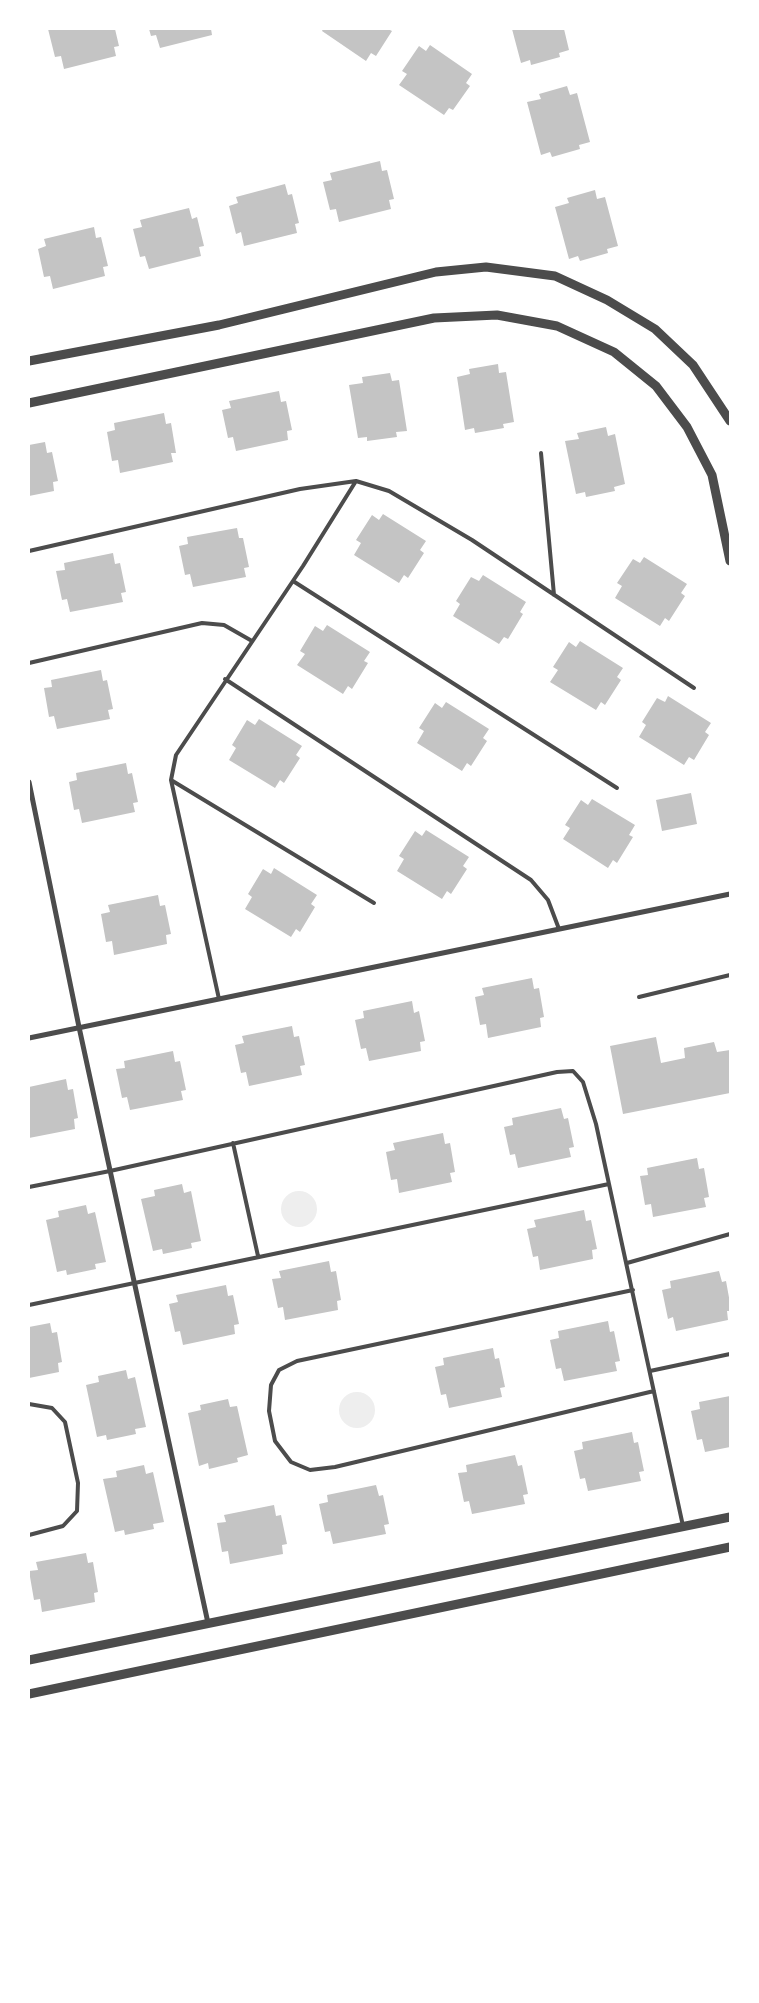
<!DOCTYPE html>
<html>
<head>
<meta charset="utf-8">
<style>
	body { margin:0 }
	#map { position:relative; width:759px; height:2003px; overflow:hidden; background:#fff; font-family:"Fira Sans",sans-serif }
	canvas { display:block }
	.frame { position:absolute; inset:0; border:30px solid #fff; pointer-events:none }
</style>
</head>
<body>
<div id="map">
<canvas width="759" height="2003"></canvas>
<div class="frame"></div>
</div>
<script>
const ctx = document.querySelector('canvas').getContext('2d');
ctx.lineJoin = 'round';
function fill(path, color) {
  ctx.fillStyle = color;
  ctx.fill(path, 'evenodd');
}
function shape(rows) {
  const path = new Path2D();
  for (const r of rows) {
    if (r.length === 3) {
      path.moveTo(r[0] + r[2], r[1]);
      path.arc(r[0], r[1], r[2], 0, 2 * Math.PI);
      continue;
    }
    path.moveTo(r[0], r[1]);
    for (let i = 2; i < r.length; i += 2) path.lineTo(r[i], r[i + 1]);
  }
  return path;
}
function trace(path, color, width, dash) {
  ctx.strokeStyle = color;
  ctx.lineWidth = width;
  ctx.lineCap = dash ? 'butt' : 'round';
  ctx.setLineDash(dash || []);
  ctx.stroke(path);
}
fill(shape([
	[299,1209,18],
	[357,1410,18]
]), '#eee');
fill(shape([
	[48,29,115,29,119,46,114,47,116,56,64,69,61,56,55,57],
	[149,29,211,29,212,35,160,48,156,35,151,36],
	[323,29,388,29,392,31,376,56,371,53,366,61,322,31],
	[512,29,564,29,569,50,559,53,560,57,531,65,530,60,521,63],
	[430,45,472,74,466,83,470,86,453,110,449,108,444,115,399,85,407,74,402,71,419,46,426,51],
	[567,86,570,95,577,93,590,142,579,145,580,149,552,157,550,152,541,155,527,102,541,99,539,94],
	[380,161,382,171,387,170,394,199,389,200,391,209,339,222,336,209,330,210,323,182,332,180,330,173],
	[285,184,288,195,292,194,299,223,295,224,297,233,244,246,241,232,236,234,229,206,238,203,236,197],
	[595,190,597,199,605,197,618,246,607,249,608,253,580,261,578,256,569,259,555,207,569,203,567,198],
	[189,208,192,219,197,217,204,246,199,247,201,256,149,269,145,256,140,257,133,229,142,227,140,220],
	[94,227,96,238,101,237,108,266,103,267,105,276,53,289,50,276,44,277,38,249,46,246,44,239],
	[498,364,499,373,506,372,514,422,503,424,504,428,475,433,474,428,465,430,457,377,470,374,469,369],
	[390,373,392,381,399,380,407,431,396,432,397,437,367,441,367,437,358,438,349,385,363,383,362,377],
	[279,391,281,402,286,401,292,430,287,431,288,440,236,451,233,437,228,438,222,410,231,408,229,401],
	[164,413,166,424,171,423,176,453,171,453,173,462,120,473,118,460,112,461,107,432,115,430,114,423],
	[606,427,608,436,615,434,625,484,614,487,615,491,586,497,585,492,576,494,565,441,579,439,577,433],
	[45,442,47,453,52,452,58,481,53,482,54,491,29,496,29,445],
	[383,514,426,541,420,550,424,553,408,578,404,575,399,583,354,555,361,543,356,540,372,515,379,520],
	[237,528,239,538,243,538,249,567,244,568,246,577,193,587,190,574,185,575,179,546,188,544,187,537],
	[113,553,115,564,120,563,126,592,121,593,123,602,70,612,67,599,62,600,56,571,65,570,64,563],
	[644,557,687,584,681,593,685,596,669,621,665,618,660,626,615,598,622,586,617,583,633,559,640,563],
	[483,575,526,602,520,612,523,614,508,639,504,637,499,644,453,616,460,604,456,601,471,577,479,581],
	[327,625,370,652,364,661,368,663,352,689,348,686,343,694,297,665,305,654,300,651,315,626,323,631],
	[580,641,623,668,617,677,621,680,605,705,601,702,596,710,550,682,558,670,553,667,569,642,576,647],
	[101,670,103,681,107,680,113,709,108,710,110,719,57,729,54,716,49,717,44,688,52,687,51,680],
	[668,696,711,723,705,732,709,735,694,760,689,757,684,765,639,737,646,725,642,722,657,698,665,702],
	[446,702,489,729,483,738,487,741,471,766,467,763,462,771,417,743,424,731,419,728,435,703,442,708],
	[259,719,302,746,296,755,300,758,284,783,280,780,275,788,229,760,236,748,232,745,247,720,255,725],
	[126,763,128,774,132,773,138,802,133,803,135,812,82,823,79,809,74,810,69,782,77,780,76,773],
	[691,793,697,824,662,831,656,800],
	[592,799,635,825,629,835,633,837,617,863,613,860,608,868,563,839,570,828,565,825,581,800,588,805],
	[426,830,469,857,463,866,467,869,451,894,447,891,442,899,397,871,404,859,399,856,415,831,422,836],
	[274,868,317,895,311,904,315,907,300,932,296,929,291,937,245,909,252,897,248,894,263,869,271,874],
	[158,895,160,906,165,905,171,934,166,935,167,944,114,955,112,941,106,942,101,914,110,912,108,905],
	[532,978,534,989,539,988,544,1017,540,1018,541,1027,488,1038,486,1024,480,1025,475,997,484,995,482,988],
	[412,1001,414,1013,419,1011,425,1041,420,1042,421,1051,369,1061,366,1048,361,1049,355,1020,364,1018,363,1011],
	[292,1026,294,1037,299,1036,305,1065,300,1066,302,1075,249,1086,246,1072,241,1073,235,1045,244,1043,242,1036],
	[656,1037,661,1063,685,1058,684,1048,714,1042,717,1052,730,1050,730,1093,623,1114,610,1046],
	[173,1051,175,1062,180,1061,186,1090,181,1091,183,1100,130,1110,127,1097,122,1098,116,1069,125,1068,124,1061],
	[66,1079,68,1090,73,1089,78,1118,74,1119,75,1129,29,1138,29,1087],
	[561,1108,564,1119,568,1118,574,1147,569,1148,571,1157,518,1168,515,1154,510,1155,504,1127,513,1125,512,1118],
	[443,1133,445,1144,450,1143,455,1172,450,1173,452,1182,399,1193,397,1179,391,1180,386,1152,395,1150,393,1143],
	[697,1158,699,1169,704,1168,709,1197,704,1198,706,1207,653,1217,651,1204,645,1205,640,1176,648,1175,647,1168],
	[182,1184,184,1193,191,1191,201,1241,191,1243,192,1248,163,1254,162,1249,153,1251,141,1199,155,1196,154,1190],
	[86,1205,88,1214,95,1212,106,1262,95,1264,96,1269,67,1275,66,1270,57,1272,46,1220,59,1217,58,1211],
	[584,1210,586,1221,591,1220,597,1249,592,1250,593,1259,540,1270,538,1256,533,1257,527,1229,536,1227,534,1220],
	[329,1261,331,1272,336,1271,341,1300,337,1301,338,1310,285,1320,283,1307,278,1308,272,1279,281,1278,279,1271],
	[719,1271,722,1282,726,1281,730,1303,730,1311,727,1311,728,1320,676,1331,673,1317,668,1319,662,1290,671,1288,670,1281],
	[226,1285,228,1296,233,1295,239,1324,234,1325,235,1334,183,1345,180,1331,175,1332,169,1304,178,1302,176,1295],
	[608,1321,610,1332,614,1331,620,1361,615,1362,617,1371,564,1381,561,1368,556,1369,550,1340,559,1338,558,1331],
	[50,1323,52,1333,57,1332,62,1362,58,1363,59,1372,29,1378,29,1327],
	[493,1348,495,1359,499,1358,505,1387,500,1388,502,1397,449,1408,446,1394,441,1395,435,1367,444,1365,443,1358],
	[126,1370,128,1379,135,1377,146,1427,135,1429,136,1434,107,1440,106,1435,97,1437,86,1385,99,1382,98,1376],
	[730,1396,730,1447,705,1452,702,1439,697,1440,691,1411,700,1409,699,1402],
	[228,1399,230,1407,237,1406,248,1455,237,1458,238,1462,209,1469,208,1463,199,1466,188,1413,201,1410,200,1405],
	[632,1432,634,1443,638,1442,644,1471,639,1472,641,1481,588,1491,585,1478,580,1479,574,1451,583,1449,582,1442],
	[515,1455,518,1466,522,1465,528,1494,523,1495,525,1504,472,1514,469,1501,464,1502,458,1473,467,1472,466,1465],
	[144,1465,146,1474,153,1472,164,1522,153,1524,154,1529,125,1535,124,1530,115,1532,103,1479,117,1477,116,1471],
	[376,1485,379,1496,383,1495,389,1524,384,1525,386,1534,333,1544,330,1531,325,1532,319,1504,328,1502,327,1495],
	[274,1505,276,1516,281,1515,287,1544,282,1545,283,1554,230,1564,228,1551,222,1552,217,1523,226,1522,224,1515],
	[86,1553,88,1563,93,1562,98,1592,94,1593,95,1602,42,1612,40,1599,34,1600,29,1571,38,1570,36,1562]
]), '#c4c4c4');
trace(shape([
	[541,453,554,595],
	[29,551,300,489,356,481,389,491,472,540,694,688],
	[293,581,617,788],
	[29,663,202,623,224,625,252,641],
	[225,679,531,880,548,900,559,929],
	[171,780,374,903],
	[639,997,730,975],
	[219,999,171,780,176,755,303,566,356,481],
	[233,1143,258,1256],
	[29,1187,110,1171,557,1072,573,1071,583,1082,596,1124,683,1526],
	[627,1263,730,1234],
	[633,1290,297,1361,279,1370,271,1385,269,1411,275,1441,291,1462,310,1470,335,1467,654,1391],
	[29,1305,609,1184],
	[650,1371,730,1354],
	[29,1404,52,1408,65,1422,78,1483,77,1511,63,1526,29,1535]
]), '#4c4c4c', 4);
trace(shape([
	[29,782,79,1027,208,1623],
	[29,1038,730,894]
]), '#4c4c4c', 5);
trace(shape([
	[29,361,219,325,436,272,486,267,555,276,607,300,655,329,693,365,730,421],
	[29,403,434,318,497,315,557,326,614,352,656,386,687,427,712,475,730,561],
	[29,1660,730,1517],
	[29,1694,730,1547]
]), '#4c4c4c', 9);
</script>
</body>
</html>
